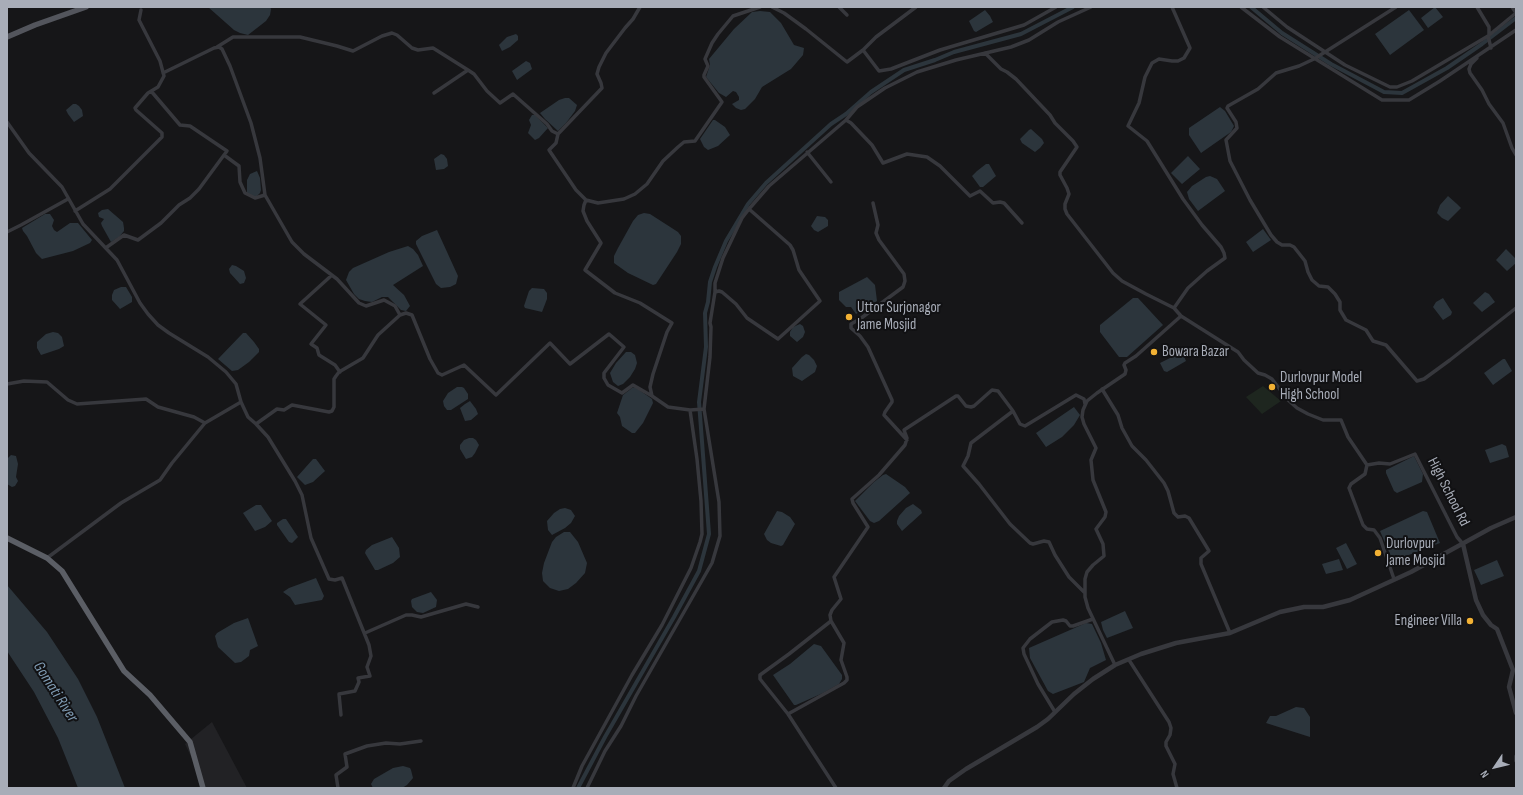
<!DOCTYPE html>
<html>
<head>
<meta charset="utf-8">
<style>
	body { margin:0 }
	#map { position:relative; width:1523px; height:795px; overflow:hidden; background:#161618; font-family:"Sofia Sans Condensed",sans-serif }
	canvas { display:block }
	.frame { position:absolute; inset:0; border:8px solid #a8adb8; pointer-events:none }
	.north { position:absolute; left:1475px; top:747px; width:40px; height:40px; -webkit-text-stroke:3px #111113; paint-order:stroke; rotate:235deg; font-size:11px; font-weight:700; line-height:16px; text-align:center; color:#a8adb8 }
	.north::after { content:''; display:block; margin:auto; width:14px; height:18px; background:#a8adb8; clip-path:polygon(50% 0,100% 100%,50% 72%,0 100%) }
</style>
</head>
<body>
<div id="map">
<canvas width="1523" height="795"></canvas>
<div class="frame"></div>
<div class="north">N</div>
</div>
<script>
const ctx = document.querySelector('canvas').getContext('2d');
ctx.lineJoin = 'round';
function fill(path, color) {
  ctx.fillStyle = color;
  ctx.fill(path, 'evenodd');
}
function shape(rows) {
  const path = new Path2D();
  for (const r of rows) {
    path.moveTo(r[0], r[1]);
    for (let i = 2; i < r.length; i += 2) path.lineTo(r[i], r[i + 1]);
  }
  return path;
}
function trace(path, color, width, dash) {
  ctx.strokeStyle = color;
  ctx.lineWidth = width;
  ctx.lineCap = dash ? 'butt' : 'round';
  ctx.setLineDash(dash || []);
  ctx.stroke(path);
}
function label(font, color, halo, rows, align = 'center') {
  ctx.font = font + ' "Sofia Sans Condensed",sans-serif';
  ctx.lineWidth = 4;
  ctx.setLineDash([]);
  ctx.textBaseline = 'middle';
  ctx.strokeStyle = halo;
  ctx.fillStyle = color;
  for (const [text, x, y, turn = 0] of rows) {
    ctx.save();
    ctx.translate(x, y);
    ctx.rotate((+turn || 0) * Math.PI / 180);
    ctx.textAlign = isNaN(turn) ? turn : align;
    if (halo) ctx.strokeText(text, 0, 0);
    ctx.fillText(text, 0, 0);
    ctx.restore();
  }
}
fill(shape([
	[212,722,247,788,206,788,185,744]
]), '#222225');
fill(shape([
	[1263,386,1281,401,1262,414,1246,397]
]), '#1e261f');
fill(shape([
	[208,7,270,7,271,9,270,15,266,21,248,35,240,33,234,30],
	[1435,7,1443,17,1428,28,1421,18],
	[985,10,990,16,993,22,976,32,974,31,969,21],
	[1409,10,1424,30,1390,55,1375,34],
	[760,11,770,12,781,23,794,45,804,48,803,55,791,69,762,87,755,99,745,109,741,110,736,108,732,104,739,100,739,97,736,92,733,91,726,97,719,93,706,77,710,65,709,59,734,29,752,12],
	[516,34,518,36,518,40,510,47,502,51,499,45,507,37],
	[526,61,530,63,532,69,517,80,512,71],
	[565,98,569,98,577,105,575,111,566,123,558,131,545,119,540,113,559,100],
	[73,104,76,104,79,106,82,110,83,116,74,122,68,114,66,110],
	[1220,107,1225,111,1234,126,1231,132,1201,153,1189,135,1189,128],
	[532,115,535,115,548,128,539,138,535,140,528,133,531,125,529,120],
	[713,120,715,120,725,127,730,135,718,146,708,150,704,147,700,139],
	[1031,129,1042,139,1044,143,1040,148,1035,152,1022,143,1020,139,1029,130],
	[441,154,444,155,447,159,448,166,444,169,436,170,434,159],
	[1188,156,1200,169,1182,184,1171,173],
	[986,164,989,164,996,176,983,187,980,187,972,176,977,171],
	[257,171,260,178,261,190,260,193,257,196,253,196,247,193,247,180,250,174],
	[1210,176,1217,179,1225,191,1198,211,1189,199,1187,192,1192,186,1206,177],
	[1448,196,1457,204,1461,208,1448,221,1442,218,1437,213,1440,205],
	[108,209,123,222,124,228,124,231,119,237,111,242,102,226,101,223,104,219,99,217,98,213,102,210],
	[644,213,650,214,678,232,681,236,681,244,677,252,656,284,653,285,628,273,614,263,614,256,618,248,633,221,638,215],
	[45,214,50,214,54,220,52,226,54,230,57,232,70,223,78,223,92,240,90,243,73,251,42,259,36,253,27,236,23,231,22,228],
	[817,216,825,217,828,220,828,226,818,232,814,230,811,226],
	[1263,229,1271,240,1253,252,1246,242],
	[437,230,458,276,456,284,450,287,441,288,436,284,416,244,416,241,422,236],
	[408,246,413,249,418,255,423,266,393,285,404,295,410,306,406,311,401,310,388,297,382,297,372,302,365,301,359,299,354,294,346,280,349,272,353,268,389,252],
	[1506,249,1516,259,1516,263,1507,271,1496,260],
	[232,265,236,266,244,271,246,278,244,283,240,284,230,273,229,269],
	[867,277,875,285,877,301,856,314,851,307,846,307,839,300,839,292],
	[121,287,126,287,132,297,132,302,120,309,112,300,112,295,114,290],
	[532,288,544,289,547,293,547,299,542,312,525,308,524,306,529,291],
	[1485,292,1489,294,1495,302,1482,312,1473,303],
	[1133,298,1138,298,1163,325,1127,357,1119,357,1100,332,1100,325],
	[1443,298,1452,312,1451,315,1443,320,1433,307,1436,302],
	[800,324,803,326,805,332,803,337,797,342,790,336,790,332,793,327],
	[53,332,58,333,62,337,64,346,59,349,41,355,37,348,37,342,46,334],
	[243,333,246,333,254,342,259,349,259,352,249,362,238,370,232,371,218,359],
	[626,352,631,352,635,355,637,363,635,369,630,377,623,384,618,386,613,382,610,373,616,363],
	[1182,352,1186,361,1167,372,1164,371,1160,363],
	[806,354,809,355,814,360,817,366,815,372,802,381,793,376,792,368,802,357],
	[1505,359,1512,371,1493,385,1484,373,1503,359],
	[457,387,462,387,464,388,468,394,468,399,451,410,447,410,444,406,443,401,448,393],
	[635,387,652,399,653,403,643,423,635,433,632,433,622,426,620,417,617,413,623,395,632,388],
	[470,401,476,409,478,414,471,420,465,421,460,408,465,404],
	[1074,407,1080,415,1074,425,1062,437,1046,447,1036,433],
	[469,438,473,438,476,440,479,445,475,453,472,457,466,459,460,449,460,445,464,440],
	[1502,444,1506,446,1509,457,1490,463,1485,450],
	[11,455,16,456,18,464,16,477,18,481,15,486,12,487,7,484,7,459],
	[1414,456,1423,474,1422,482,1397,493,1394,491,1386,473,1386,470],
	[313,459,316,459,325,471,313,482,305,485,297,477],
	[886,474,905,487,910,493,879,521,874,523,870,521,855,501,874,482,883,475],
	[913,504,921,510,922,513,902,531,897,524,897,521,899,516,906,508],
	[256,505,261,505,272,521,265,527,255,531,243,513],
	[565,508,571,510,575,516,571,523,565,528,552,535,548,530,547,521,554,513,560,509],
	[777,511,782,512,790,517,795,524,783,545,781,546,771,543,767,540,764,534],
	[1423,511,1427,512,1440,543,1393,561,1380,531],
	[283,519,286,519,298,537,292,543,289,542,277,525,277,523],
	[564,532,570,532,578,542,587,563,585,573,576,583,568,589,559,591,550,588,543,581,542,573,544,563,552,542,556,537],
	[392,537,399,548,400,557,393,563,378,570,375,570,365,553,366,550,372,545],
	[1346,543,1357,564,1347,569,1336,548],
	[1339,559,1343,570,1326,574,1322,564],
	[1497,560,1504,576,1481,585,1474,570],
	[316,578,324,596,322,600,295,605,290,597,283,592,289,588],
	[7,585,47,632,78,679,97,717,125,788,78,788,58,738,34,692,7,651],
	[431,592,437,600,436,607,423,613,417,612,412,607,411,601,412,599],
	[1125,611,1133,628,1107,638,1103,630,1101,622],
	[248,618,258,646,250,650,249,656,241,662,235,663,218,647,215,636,217,633,234,623],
	[1086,623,1092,624,1101,643,1106,660,1090,668,1084,682,1053,694,1048,691,1030,658,1029,648],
	[814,644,821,646,842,675,842,679,839,684,823,693,796,705,794,705,773,675,790,664],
	[1296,707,1304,708,1310,717,1310,737,1266,723,1270,716,1276,716],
	[403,766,410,768,411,770,413,778,407,785,402,788,373,788,371,784,374,779,393,768]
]), '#2c353c');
trace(shape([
	[1251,7,1282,33,1331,64,1384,92,1402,93,1447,68,1482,44,1516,18],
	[578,788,605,737,674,617,699,571,709,534,699,402,706,347,705,313,708,302,710,282,715,267,726,241,748,204,766,183,831,124,846,114,871,92,904,70,935,60,954,52,1021,34,1073,7]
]), '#2c353c', 4);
trace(shape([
	[772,7,784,13,806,29,847,62,863,50,879,71,891,69,940,50,1024,25,1056,7],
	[839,7,847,15],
	[1172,7,1190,48,1184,58,1178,61,1172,61,1159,59,1152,63,1145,77,1139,103,1128,126,1147,141,1183,199,1202,225,1221,247,1224,253,1225,258,1207,271,1188,288,1174,308],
	[1241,7,1280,37,1382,100,1409,100,1440,81,1516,30],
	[1263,7,1287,27,1345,65,1390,87,1397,87,1412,81,1488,36,1516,13],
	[1396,7,1314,59,1299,66,1276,73,1258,89,1228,106,1227,108,1236,122,1237,128,1226,140,1230,161,1250,200,1271,235,1277,242,1282,245,1290,245,1294,247,1305,261,1308,272,1312,280,1319,286,1328,287,1335,294,1340,302,1340,310,1346,320,1366,330,1373,341,1386,345,1417,381,1424,379,1450,360,1516,308],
	[1477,7,1489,27,1489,34],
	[1512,7,1516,13],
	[1488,36,1491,48],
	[217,47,233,37,300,37,337,46,353,51,382,36,392,33,397,35,412,48,418,50,433,48,468,70,474,74,487,91,500,103,513,94,547,124,552,131,558,134,556,143,549,150,576,190,586,200,584,205,583,211,587,221,601,243,585,270,615,293,640,303,672,323,667,332,653,374,650,387,652,396,668,407,690,410,704,409],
	[863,50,876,37,916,7],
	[985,53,1001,69,1007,72,1016,79,1050,115,1055,123,1073,141,1077,147,1060,172,1060,175,1067,188,1069,194,1065,204,1065,209,1067,214,1113,273,1122,281,1146,294,1174,308,1181,316],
	[1477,58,1471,64,1469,69,1470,73,1482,90,1489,104,1503,123,1512,148,1516,155],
	[151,91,180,125,190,126,227,151,224,155],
	[434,93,468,70],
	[846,120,851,123,872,145,883,163,907,154,927,157,940,166,970,196,980,191,993,203,1000,202,1004,203,1022,223],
	[7,122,29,153,62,187,83,224,117,260,140,303,148,314,158,325,169,333,208,357,226,372,236,384,241,402],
	[558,134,602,88,601,83,597,74,599,67,606,53,625,28,633,19,640,7],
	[807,152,831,182],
	[586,200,598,203,624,199,635,194,647,184,663,161,678,147,684,142,695,141,722,102,704,77,704,75,708,66,705,59,712,43,718,34,733,16,760,7],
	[873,203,878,225,876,233,879,240,904,274,905,281,903,287,860,319,851,324,851,328,860,336,868,347,892,400,892,402,885,412,884,415,907,440],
	[75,211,110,189,162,137,162,133,136,110,135,108,148,93,158,87,164,76,160,61,139,20,141,10],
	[7,232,21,225,68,199],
	[107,247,124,235,138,240,161,223,179,205,190,198,199,189,224,155,239,166,240,182,245,193,255,198,265,195],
	[332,275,300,304,326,325,311,344,317,348,319,355,335,365,340,372],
	[715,292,715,283,723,258,742,218,749,209,769,186,846,120,857,107,885,88,917,72,956,60,1011,47,1029,40,1058,22,1091,7],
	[400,315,406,313,412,315,430,359,438,373,442,375,464,365,496,395,550,343,570,364,609,334,624,347,604,373,604,378,608,385,622,393,633,385,652,396],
	[7,384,24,381,47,382,68,400,77,404,146,399,158,407,194,417,205,423,241,402,248,417,256,424,277,409,284,410,292,405,329,412,332,411,334,407,334,379,336,376,339,372,363,358,378,335,400,315,395,306,384,300,366,306,359,303,337,279,304,254,292,242,265,195,260,158,251,123,230,66,222,49,219,47,214,48,163,73],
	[1102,389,1118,415,1122,428,1132,446,1146,460,1164,483,1168,491,1174,513,1178,517,1185,516,1189,518,1206,546,1209,551,1201,558,1201,564,1230,633],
	[1013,411,1020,424,1025,426,1076,395,1084,399,1085,404],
	[256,424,268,437,295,481,302,495,311,538,329,579,335,580,342,578,369,645,371,656,367,667,370,676,358,678,359,682,355,691,339,694,341,715],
	[1367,465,1365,474,1351,484,1349,488,1363,525,1367,529,1374,530,1380,538,1394,579],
	[47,558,121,503,160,480,172,463,205,423],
	[365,633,406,615,412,615,421,617,466,604,478,607],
	[1129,660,1169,722,1171,728,1170,735,1166,742,1166,746,1175,764,1173,774,1177,788],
	[1115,665,1088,608,1085,597,1085,579,1087,572,1093,565,1104,556,1103,544,1096,529,1105,517,1106,512,1093,480,1091,460,1096,448,1084,424,1082,417,1083,410,1087,401,1097,393,1125,374,1126,370,1124,365,1125,363,1136,356,1181,316,1238,352,1244,360,1258,373,1265,375,1272,379,1288,400,1297,408,1308,414,1323,420,1341,420,1348,437,1367,465,1379,463,1390,464,1415,454,1457,537,1463,544],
	[1055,712,1038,684,1024,654,1023,648,1030,639,1052,622,1063,620,1066,621,1070,626,1073,626,1093,619],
	[788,714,760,679,760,675,789,654,831,621],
	[1516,756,1516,761],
	[338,788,336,775,347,767,345,754,367,746,386,743,400,744,421,741],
	[573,788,582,766,632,675,662,625,691,568,700,542,702,534,701,501,697,459,690,410],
	[587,788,605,751,621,726,636,696,712,563,720,536,719,502,704,409,710,357,711,327,710,323,715,292,719,291,722,292,736,304,747,318,778,339,820,301,799,270,793,250,790,245,749,209],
	[836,788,788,714,844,683,847,680,847,677,841,660,844,643,831,621,830,615,832,610,841,599,834,577,868,527,853,503,852,499,879,475,905,445,907,438,904,430,956,396,958,396,966,406,971,407,974,406,992,390,998,391,1013,411,971,443,968,456,963,466,979,484,1010,524,1030,543,1033,544,1044,541,1049,542,1055,555,1069,577,1084,592]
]), '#37383d', 3.5);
trace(shape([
	[1463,544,1476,600,1483,615,1491,625,1497,629,1513,670,1509,687,1516,713],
	[944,788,949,781,966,769,1037,727,1048,719,1074,694,1093,679,1115,665,1141,654,1176,643,1230,633,1280,612,1304,607,1323,607,1350,600,1411,572,1491,528,1516,517]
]), '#37383d', 4.5);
trace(shape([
	[7,37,35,25,86,7]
]), '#53555c', 5.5);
trace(shape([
	[7,538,47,558,62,571,124,671,150,695,190,742,203,788]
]), '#5b5e65', 5.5);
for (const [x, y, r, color] of [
	[849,317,4,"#f2b134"],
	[1154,352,4,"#f2b134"],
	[1272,387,4,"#f2b134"],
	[1378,553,4,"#f2b134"],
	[1470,621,4,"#f2b134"]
]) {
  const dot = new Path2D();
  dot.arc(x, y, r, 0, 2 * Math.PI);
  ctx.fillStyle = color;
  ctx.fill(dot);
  trace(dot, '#111113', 1.5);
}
label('15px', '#a8adb8', '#111113', [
	["Uttor Surjonagor",857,308],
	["Jame Mosjid",857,325],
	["Bowara Bazar",1162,352],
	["Durlovpur Model",1280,378],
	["High School",1280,395],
	["Durlovpur",1386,544],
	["Jame Mosjid",1386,561],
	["Engineer Villa",1462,621,"right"]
], 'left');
label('15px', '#a8adb8', '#111113', [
	["High School Rd",1448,492,63]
]);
label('italic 16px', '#7f9bb3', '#111113', [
	["Gomati River",55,692,57]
]);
</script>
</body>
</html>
